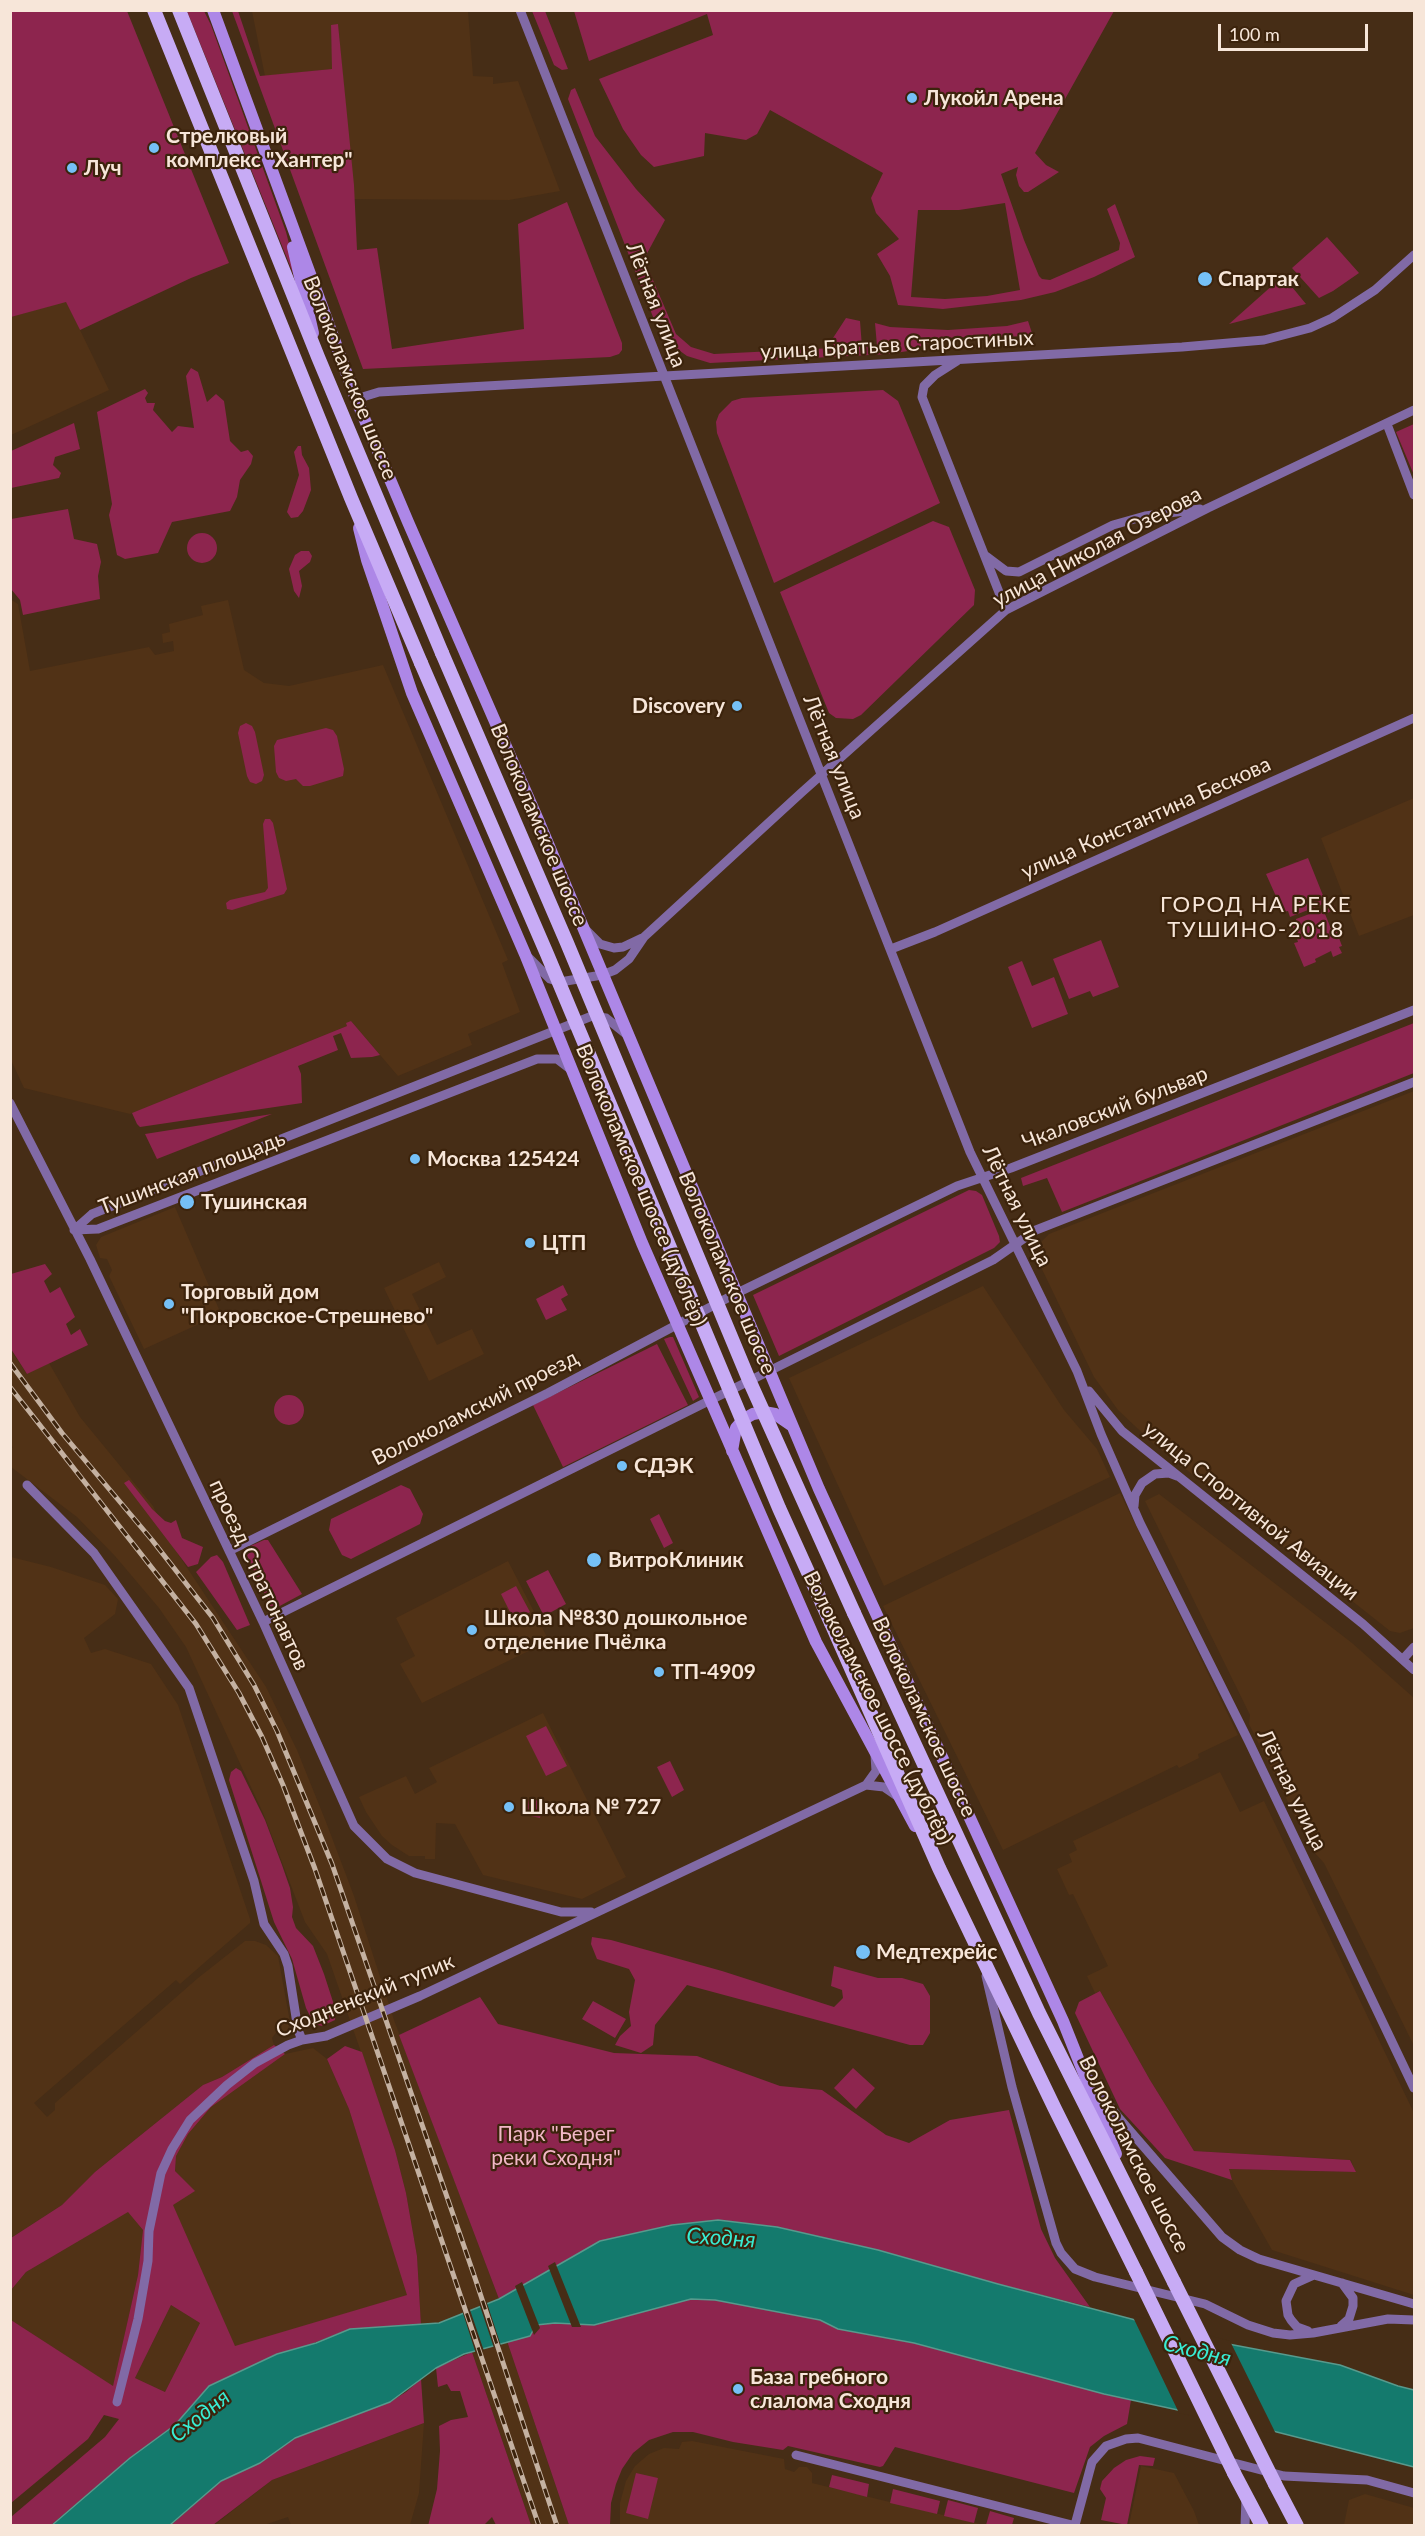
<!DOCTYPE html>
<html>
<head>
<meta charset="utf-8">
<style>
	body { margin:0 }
	#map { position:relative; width:1425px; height:2536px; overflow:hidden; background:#462d16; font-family:Lato,sans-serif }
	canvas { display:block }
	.frame { position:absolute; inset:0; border:12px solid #f7e6d9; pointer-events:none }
	.scale { position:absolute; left:1218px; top:24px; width:150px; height:27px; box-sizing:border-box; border:3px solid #f7e6d9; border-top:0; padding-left:8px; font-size:18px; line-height:21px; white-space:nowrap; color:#f7e6d9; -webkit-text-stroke:4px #3c230c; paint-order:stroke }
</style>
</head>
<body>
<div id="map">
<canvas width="1425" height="2536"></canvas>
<div class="frame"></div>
<div class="scale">100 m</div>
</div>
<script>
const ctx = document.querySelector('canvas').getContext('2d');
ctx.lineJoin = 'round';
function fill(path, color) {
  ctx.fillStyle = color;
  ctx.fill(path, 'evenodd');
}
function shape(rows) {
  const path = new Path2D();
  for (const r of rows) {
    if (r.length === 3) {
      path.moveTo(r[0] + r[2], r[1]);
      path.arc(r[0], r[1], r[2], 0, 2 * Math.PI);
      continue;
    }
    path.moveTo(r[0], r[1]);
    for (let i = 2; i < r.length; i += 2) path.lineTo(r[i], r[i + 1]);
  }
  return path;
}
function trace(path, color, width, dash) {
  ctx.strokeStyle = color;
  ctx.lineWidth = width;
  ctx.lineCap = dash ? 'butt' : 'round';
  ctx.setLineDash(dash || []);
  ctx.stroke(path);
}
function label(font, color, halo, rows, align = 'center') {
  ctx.font = font + ' Lato,sans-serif';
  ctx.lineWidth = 4.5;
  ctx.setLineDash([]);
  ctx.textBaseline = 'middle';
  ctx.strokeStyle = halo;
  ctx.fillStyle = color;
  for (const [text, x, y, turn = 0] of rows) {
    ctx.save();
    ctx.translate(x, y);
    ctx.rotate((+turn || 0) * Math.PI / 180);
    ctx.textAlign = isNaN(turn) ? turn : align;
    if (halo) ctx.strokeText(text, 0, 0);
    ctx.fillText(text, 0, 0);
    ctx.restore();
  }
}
fill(shape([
	[252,11,468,11,473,76,493,77,493,84,518,81,560,191,509,200,354,199,338,25,331,25,333,69,265,76],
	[66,301,109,390,11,435,11,317],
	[10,599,18,604,30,671,149,647,155,655,174,651,173,641,163,643,162,634,170,632,169,624,203,615,201,606,228,600,244,670,264,683,289,686,383,665,508,960,502,963,520,1012,468,1034,472,1045,398,1076,351,1021,347,1026,130,1114,24,1088,10,1058],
	[1414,798,1414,915,1359,936,1321,838],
	[1414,1091,1414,1628,1400,1633,1390,1631,1154,1444,1118,1410,1094,1377,1039,1263,1038,1255,1042,1241,1049,1234],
	[175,1207,221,1314,144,1349,109,1276,112,1270,107,1259,100,1258,96,1245,101,1237],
	[439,1262,446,1277,412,1294,437,1345,472,1329,484,1354,429,1381,384,1288],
	[983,1286,1064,1410,1097,1449,1110,1477,884,1586,789,1378],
	[10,1349,27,1374,49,1363,80,1417,153,1506,172,1545,266,1687,297,1750,326,1822,354,1896,394,2020,499,2299,439,2323,421,2325,417,2256,406,2193,395,2150,327,1954,305,1922,263,1813,186,1647,159,1608,115,1556,77,1517,11,1467,11,1447,13,1448,10,1442],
	[1120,1493,1238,1735,1198,1754,1199,1758,1179,1768,1177,1765,1003,1850,883,1606],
	[1159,1494,1352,1643,1414,1698,1414,2046,1324,1863,1312,1850,1249,1724,1250,1715,1145,1501],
	[11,1557,51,1567,105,1585,118,1599,115,1614,84,1638,91,1653,105,1649,151,1664,178,1705,250,1919,250,1923,180,1984,176,1980,34,2103,47,2117,55,2110,55,2103,198,1978,245,1941,255,1941,266,1945,278,1956,290,2022,287,2032,278,2030,272,2038,274,2045,222,2077,203,2085,95,2172,62,2205,11,2238],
	[508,1561,549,1641,422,1703,400,1664,415,1656,396,1618],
	[543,1713,626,1877,582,1899,483,1875,455,1824,436,1823,435,1859,425,1859,425,1856,409,1856,392,1845,382,1836,366,1812,359,1797,406,1776,415,1794,437,1782,429,1768],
	[1220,1772,1240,1812,1264,1801,1414,2113,1414,2295,1272,2250,1232,2180,1228,2169,1355,2172,1351,2160,1194,2151,1150,2080,1100,1991,1095,1993,1087,1976,1108,1966,1073,1894,1069,1895,1057,1869,1072,1862,1069,1854,1077,1850,1073,1841],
	[313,2048,327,2059,349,2109,408,2295,235,2347,172,2204,194,2191,175,2171,176,2156,188,2134,211,2107,236,2087,285,2054],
	[128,2211,143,2230,138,2275,113,2387,11,2320,11,2290,26,2272],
	[171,2305,200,2323,165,2392,135,2378],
	[507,2341,569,2525,531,2525,472,2352],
	[424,2423,419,2493,410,2525,291,2525,288,2517,264,2525,213,2526,272,2480],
	[692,2441,784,2459,785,2469,794,2472,799,2467,807,2467,812,2473,812,2483,984,2525,620,2526,620,2503,626,2481,635,2466,649,2454,664,2448,679,2449,682,2442],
	[1141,2466,1174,2473,1194,2511,1199,2525,1129,2525],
	[1365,2494,1414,2508,1414,2525,1344,2525,1349,2500]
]), '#513216');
fill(shape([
	[10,11,127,11,229,263,191,278,80,330,66,302,11,317],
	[187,11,204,11,211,25,286,232,295,267,295,278],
	[232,11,238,11,260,76,332,69,331,25,338,24,354,185,357,250,377,248,392,349,524,329,518,224,567,202,622,343,622,350,619,354,610,357,363,369],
	[532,11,545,11,568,69,562,70,554,65],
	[574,11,1114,11,1035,153,1046,165,1059,172,1028,192,1024,192,1019,186,1016,175,1018,167,1001,174,1024,240,1039,276,1042,279,1050,280,1119,250,1120,243,1107,209,1115,204,1135,257,1094,277,1055,292,1021,300,943,309,898,305,890,276,877,254,899,239,876,213,871,198,883,173,770,110,757,134,746,140,705,133,704,156,654,167,641,155,623,129,599,79,713,35,707,14,589,61],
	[1005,203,1020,290,987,296,945,299,911,297,918,210,959,210],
	[575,88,595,136,636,189,665,220,644,259,676,334,691,347,714,354,834,348,833,338,846,318,860,321,862,347,877,346,875,323,890,327,948,330,1007,326,1028,321,1033,336,932,338,927,344,908,351,889,354,710,363,687,356,669,343,655,322,568,99,571,90],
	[1327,237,1359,273,1333,291,1319,298,1292,268],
	[1283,276,1306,304,1229,324],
	[191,368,198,372,207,402,216,394,224,401,230,441,241,452,248,450,253,456,251,464,240,480,237,497,230,511,172,522,158,553,125,559,117,555,109,515,112,504,97,412,145,389,148,393,145,398,147,403,155,403,153,410,172,432,178,426,194,428,186,376],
	[883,390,898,401,940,503,774,583,717,433,716,422,719,414,732,401,742,398],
	[74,423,80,449,55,457,53,465,61,473,59,478,11,488,11,451],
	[1414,424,1414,475,1396,432],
	[298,446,301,446,302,455,309,468,311,490,303,511,298,517,291,518,287,512,299,475,294,452],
	[68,509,74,539,97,544,101,562,98,576,100,599,23,615,20,600,11,589,11,519],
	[933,521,949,527,975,590,974,605,861,715,853,719,836,718,829,713,780,592],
	[202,548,15],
	[301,551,309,551,312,556,310,562,299,571,302,586,299,598,294,591,289,569,295,555],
	[246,723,252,726,255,732,264,775,262,781,256,784,250,782,247,776,238,733,240,726],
	[326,728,333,730,337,736,344,769,343,776,310,786,303,786,296,779,286,781,279,778,276,772,274,746,277,740],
	[265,819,270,819,273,823,287,889,284,894,232,910,227,909,226,903,230,900,265,892,268,888,263,824],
	[1308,858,1326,903,1290,917,1288,911,1283,912,1266,874],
	[1334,905,1336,909,1325,914,1332,931,1336,930,1342,946,1339,947,1342,953,1333,957,1331,951,1315,959,1316,962,1304,967,1294,943,1298,942,1292,923,1296,922,1296,919],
	[1101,940,1119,987,1093,997,1090,991,1069,999,1053,959],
	[1022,961,1032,986,1054,977,1068,1014,1032,1028,1008,967],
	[351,1021,380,1055,372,1057,351,1058,341,1033,333,1036,338,1050,298,1066,301,1074,302,1103,140,1127,137,1124,132,1113,347,1026,346,1023],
	[1414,1023,1414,1073,1062,1212,1047,1178,1023,1186,1021,1178],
	[272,1114,157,1159,145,1134],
	[969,1190,976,1191,982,1195,999,1236,1000,1242,994,1248,779,1356,753,1295],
	[45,1264,52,1274,44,1281,50,1293,60,1287,75,1317,66,1324,71,1335,80,1329,88,1345,27,1374,11,1349,11,1274],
	[563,1285,568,1295,561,1299,567,1310,546,1320,536,1299],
	[670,1337,673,1337,699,1397,693,1401,664,1339],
	[657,1344,688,1405,563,1467,533,1405],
	[289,1410,15],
	[129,1480,152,1509,165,1521,171,1523,176,1520,182,1538,203,1547,198,1564,188,1567,124,1483],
	[401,1485,410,1489,423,1514,420,1524,351,1559,342,1555,329,1530,331,1519],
	[659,1514,673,1543,664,1548,650,1519],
	[264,1540,268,1540,302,1594,276,1608,270,1606,245,1551,248,1547],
	[217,1555,223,1562,250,1625,237,1630,196,1572,211,1557],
	[548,1570,566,1604,544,1616,526,1581],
	[516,1586,530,1612,514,1620,501,1594],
	[546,1726,567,1766,546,1776,526,1736],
	[670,1761,684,1790,672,1797,657,1767],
	[236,1768,241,1771,265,1820,282,1865,290,1888,293,1907,292,1917,296,1928,313,1946,324,1974,336,2011,335,2020,322,2026,314,2024,306,2008,292,1959,274,1922,229,1780,231,1772],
	[529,1799,544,1802,540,1818,526,1815],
	[592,1937,611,1940,722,1971,834,2007,843,1998,842,1990,831,1986,834,1966,878,1978,902,1978,923,1984,930,1996,930,2033,923,2045,910,2045,687,1985,655,2025,653,2045,641,2053,615,2045,620,2036,631,2026,629,2012,635,1980,629,1969,597,1959,591,1944],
	[1100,1991,1150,2080,1194,2151,1350,2160,1356,2172,1229,2169,1232,2180,1165,2158,1120,2109,1075,2013,1079,2002],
	[480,1997,498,2024,614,2053,697,2056,780,2086,822,2090,886,2135,909,2143,950,2120,1009,2110,1041,2229,1055,2258,1090,2307,998,2284,878,2250,777,2227,718,2220,672,2225,600,2241,499,2299,399,2035],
	[593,2001,626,2019,615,2038,582,2019],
	[274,2045,285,2054,211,2107,188,2134,176,2156,175,2171,195,2191,173,2205,235,2346,407,2295,349,2109,327,2059,345,2046,362,2052,395,2150,406,2193,417,2256,421,2325,350,2329,241,2371,209,2386,175,2425,130,2458,51,2525,11,2525,11,2517,105,2437,119,2419,104,2415,88,2439,11,2503,11,2320,113,2386,138,2275,143,2230,128,2212,26,2272,11,2290,11,2238,62,2205,95,2172,203,2085,222,2077],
	[171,2305,200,2323,165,2392,135,2378],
	[853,2068,875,2088,856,2109,834,2088],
	[691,2299,715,2300,820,2320,838,2329,914,2343,1131,2400,1127,2424,1104,2436,1090,2447,1074,2493,895,2447,883,2466,880,2467,788,2446,783,2450,733,2442,693,2432,673,2432,649,2440,633,2453,622,2469,616,2484,611,2503,610,2525,569,2525,507,2341,530,2336,536,2325,555,2323,594,2325],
	[472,2352,531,2525,496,2525,492,2517,484,2525,428,2526,437,2489,440,2451,439,2426,451,2420,468,2417,460,2391,451,2391,447,2384,438,2387,436,2368],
	[421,2379,424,2423,272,2480,213,2525,170,2526,221,2481,260,2463,295,2438,390,2402,406,2392],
	[1140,2456,1155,2458,1153,2466,1139,2465,1127,2525,1101,2520,1106,2498,1100,2489,1102,2481,1114,2468,1126,2460],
	[636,2473,658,2478,648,2519,626,2513],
	[832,2475,869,2484,867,2497,829,2487],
	[893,2489,940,2501,937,2514,890,2503],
	[948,2500,978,2508,974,2523,944,2516],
	[990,2511,1014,2518,1012,2525,986,2525]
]), '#8d254e');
const water = shape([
	[718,2220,777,2227,878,2250,998,2284,1223,2343,1340,2365,1398,2386,1414,2390,1414,2467,1261,2428,1104,2394,914,2343,838,2329,820,2320,715,2300,691,2299,594,2325,555,2323,536,2325,530,2336,464,2354,436,2368,390,2402,295,2438,260,2463,221,2481,170,2525,51,2526,130,2458,175,2425,209,2386,277,2354,316,2343,350,2329,439,2323,499,2299,600,2241,672,2225,718,2220]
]);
fill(water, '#147a6d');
trace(water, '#589a8d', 1.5);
fill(shape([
	[555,2262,581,2327,572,2327,548,2266],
	[522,2282,540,2328,534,2335,515,2286],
	[486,2300,501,2346,494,2348,479,2303],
	[469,2307,484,2351,476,2354,462,2310],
	[1132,2315,1230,2341,1276,2434,1179,2413]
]), '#462d16');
trace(shape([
	[520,10,970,1152,1077,1371,1101,1434,1140,1523,1249,1742,1414,2088],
	[957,361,935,375,924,386,922,397,1006,610],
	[356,399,379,392,1182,347,1264,340,1310,328,1332,318,1375,290,1414,255],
	[1387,424,1414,495],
	[986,556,1006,571,1019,572,1113,525,1145,516,1200,509],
	[586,930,600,944,614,948,623,947,642,938],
	[891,949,935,932,1414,718],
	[529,958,550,979,560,982,602,975,615,970,629,959,644,937,801,793,1006,610,1208,508,1414,410],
	[10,1103,90,1259,263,1622,354,1826,387,1859,415,1873,561,1912,591,1912],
	[74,1230,92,1214,592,1016,606,1018,626,1034],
	[74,1230,98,1229,537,1059,557,1059,570,1069],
	[1089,1391,1122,1431,1363,1624,1414,1670],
	[27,1485,94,1553,189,1688,254,1881,264,1924,284,1954,288,1966,298,2030,302,2040],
	[1134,1506,1135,1495,1142,1483,1155,1474,1169,1473,1177,1476],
	[229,1551,548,1393,735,1294,957,1186,1011,1168,1414,1010],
	[263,1622,993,1260,1036,1230,1414,1082],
	[1403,1659,1414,1647],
	[866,1785,884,1787,897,1796],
	[986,1976,1012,2087,1056,2243,1061,2253,1075,2269,1095,2277,1205,2304,1248,2325,1273,2333,1290,2335,1313,2333,1388,2319,1414,2320],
	[1090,2079,1118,2117,1222,2237,1240,2250,1259,2259,1414,2304],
	[1341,2326,1349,2319,1353,2306,1353,2298,1342,2283],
	[1308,2331,1297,2327,1291,2320,1288,2315,1286,2301,1294,2284,1314,2275],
	[117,2402,138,2319,148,2261,149,2231,161,2173,172,2149,190,2120,227,2085,255,2063,288,2045,302,2040,326,2036,420,1996,866,1785,876,1771,875,1755],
	[796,2455,1076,2526],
	[1075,2525,1092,2462,1106,2446,1126,2439,1138,2438,1284,2476,1367,2480,1414,2493],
	[1245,2526,1246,2498]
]), '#816aa6', 9);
trace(shape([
	[213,10,356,399,408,522,538,820,819,1489,1063,2021,1116,2154],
	[293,247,313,333],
	[359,528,367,560,412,693,525,954,642,1243,816,1642,915,1826],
	[732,1451,736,1428,744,1419,753,1414,764,1412,775,1414,791,1425]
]), '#ad87e7', 12);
trace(shape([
	[154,10,351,498,421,663],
	[179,10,318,357,442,653],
	[854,1613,1039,2013,1174,2282],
	[831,1623,939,1868,1055,2109,1136,2272],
	[1234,2473,1262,2526],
	[1275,2484,1297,2526]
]), '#c7abf5', 14);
const rail = shape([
	[10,1363,62,1433,152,1540,213,1618,254,1685,277,1731,332,1864,475,2278,557,2526],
	[10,1387,196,1624,239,1693,262,1737,283,1785,315,1869,539,2526]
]);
trace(rail, '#c4b1a1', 5);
trace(rail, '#3c230c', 3, [9]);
trace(shape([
	[442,653,567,943,749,1380,854,1613],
	[421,663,547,954,779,1508,831,1623],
	[1136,2272,1234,2473],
	[1174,2282,1275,2484]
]), '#c7abf5', 14);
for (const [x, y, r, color] of [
	[912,98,6,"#75c0f6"],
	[154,148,6,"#75c0f6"],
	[72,168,6,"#75c0f6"],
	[1205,279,8,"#75c0f6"],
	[737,706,6,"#75c0f6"],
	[415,1159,6,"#75c0f6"],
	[187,1202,8,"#75c0f6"],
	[530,1243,6,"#75c0f6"],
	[169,1304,6,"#75c0f6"],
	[622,1466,6,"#75c0f6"],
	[594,1560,8,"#75c0f6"],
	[472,1630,6,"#75c0f6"],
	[659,1672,6,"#75c0f6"],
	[509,1807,6,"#75c0f6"],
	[863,1952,8,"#75c0f6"],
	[738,2389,6,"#75c0f6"]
]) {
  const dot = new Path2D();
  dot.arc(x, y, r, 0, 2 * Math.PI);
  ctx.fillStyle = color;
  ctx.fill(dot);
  trace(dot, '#3c230c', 2);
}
label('bold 21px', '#f7e6d9', '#3c230c', [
	["Лукойл Арена",924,98],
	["Стрелковый",166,136],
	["комплекс \"Хантер\"",166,160],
	["Луч",84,168],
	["Спартак",1218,279],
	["Discovery",725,706,"right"],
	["Москва 125424",427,1159],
	["Тушинская",201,1202],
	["ЦТП",542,1243],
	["Торговый дом",181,1292],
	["\"Покровское-Стрешнево\"",181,1316],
	["СДЭК",634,1466],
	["ВитроКлиник",608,1560],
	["Школа №830 дошкольное",484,1618],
	["отделение Пчёлка",484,1642],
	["ТП-4909",671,1672],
	["Школа № 727",521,1807],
	["Медтехрейс",876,1952],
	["База гребного",750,2377],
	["слалома Сходня",750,2401]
], 'left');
label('21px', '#f7e6d9', '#3c230c', [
	["Лётная улица",656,305,69],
	["улица Братьев Старостиных",897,345,-3],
	["Волоколамское шоссе",350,378,68],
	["улица Николая Озерова",1097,547,-28],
	["Лётная улица",834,757,68],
	["улица Константина Бескова",1146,818,-24],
	["Волоколамское шоссе",539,825,67],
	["Чкаловский бульвар",1115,1108,-21],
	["Тушинская площадь",192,1173,-21],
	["Волоколамское шоссе (дублёр)",641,1185,67],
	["Лётная улица",1017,1206,64],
	["Волоколамское шоссе",727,1273,67],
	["Волоколамский проезд",475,1408,-27],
	["улица Спортивной Авиации",1251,1511,39],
	["проезд Стратонавтов",259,1575,65],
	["Волоколамское шоссе (дублёр)",878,1708,63],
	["Волоколамское шоссе",924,1717,65],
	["Лётная улица",1292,1790,64],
	["Сходненский тупик",365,1996,-22],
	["Волоколамское шоссе",1134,2154,63]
]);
label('21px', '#f2b7c7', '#3c230c', [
	["Парк \"Берег",556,2134],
	["реки Сходня\"",556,2158]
]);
ctx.letterSpacing = '1.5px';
label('22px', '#f7e6d9', '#3c230c', [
	["ГОРОД НА РЕКЕ",1256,905],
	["ТУШИНО-2018",1256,930]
]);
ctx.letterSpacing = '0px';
label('italic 22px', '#38edd4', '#3c230c', [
	["Сходня",721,2238,4],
	["Сходня",1197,2351,14],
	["Сходня",200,2416,-39]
]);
</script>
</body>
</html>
